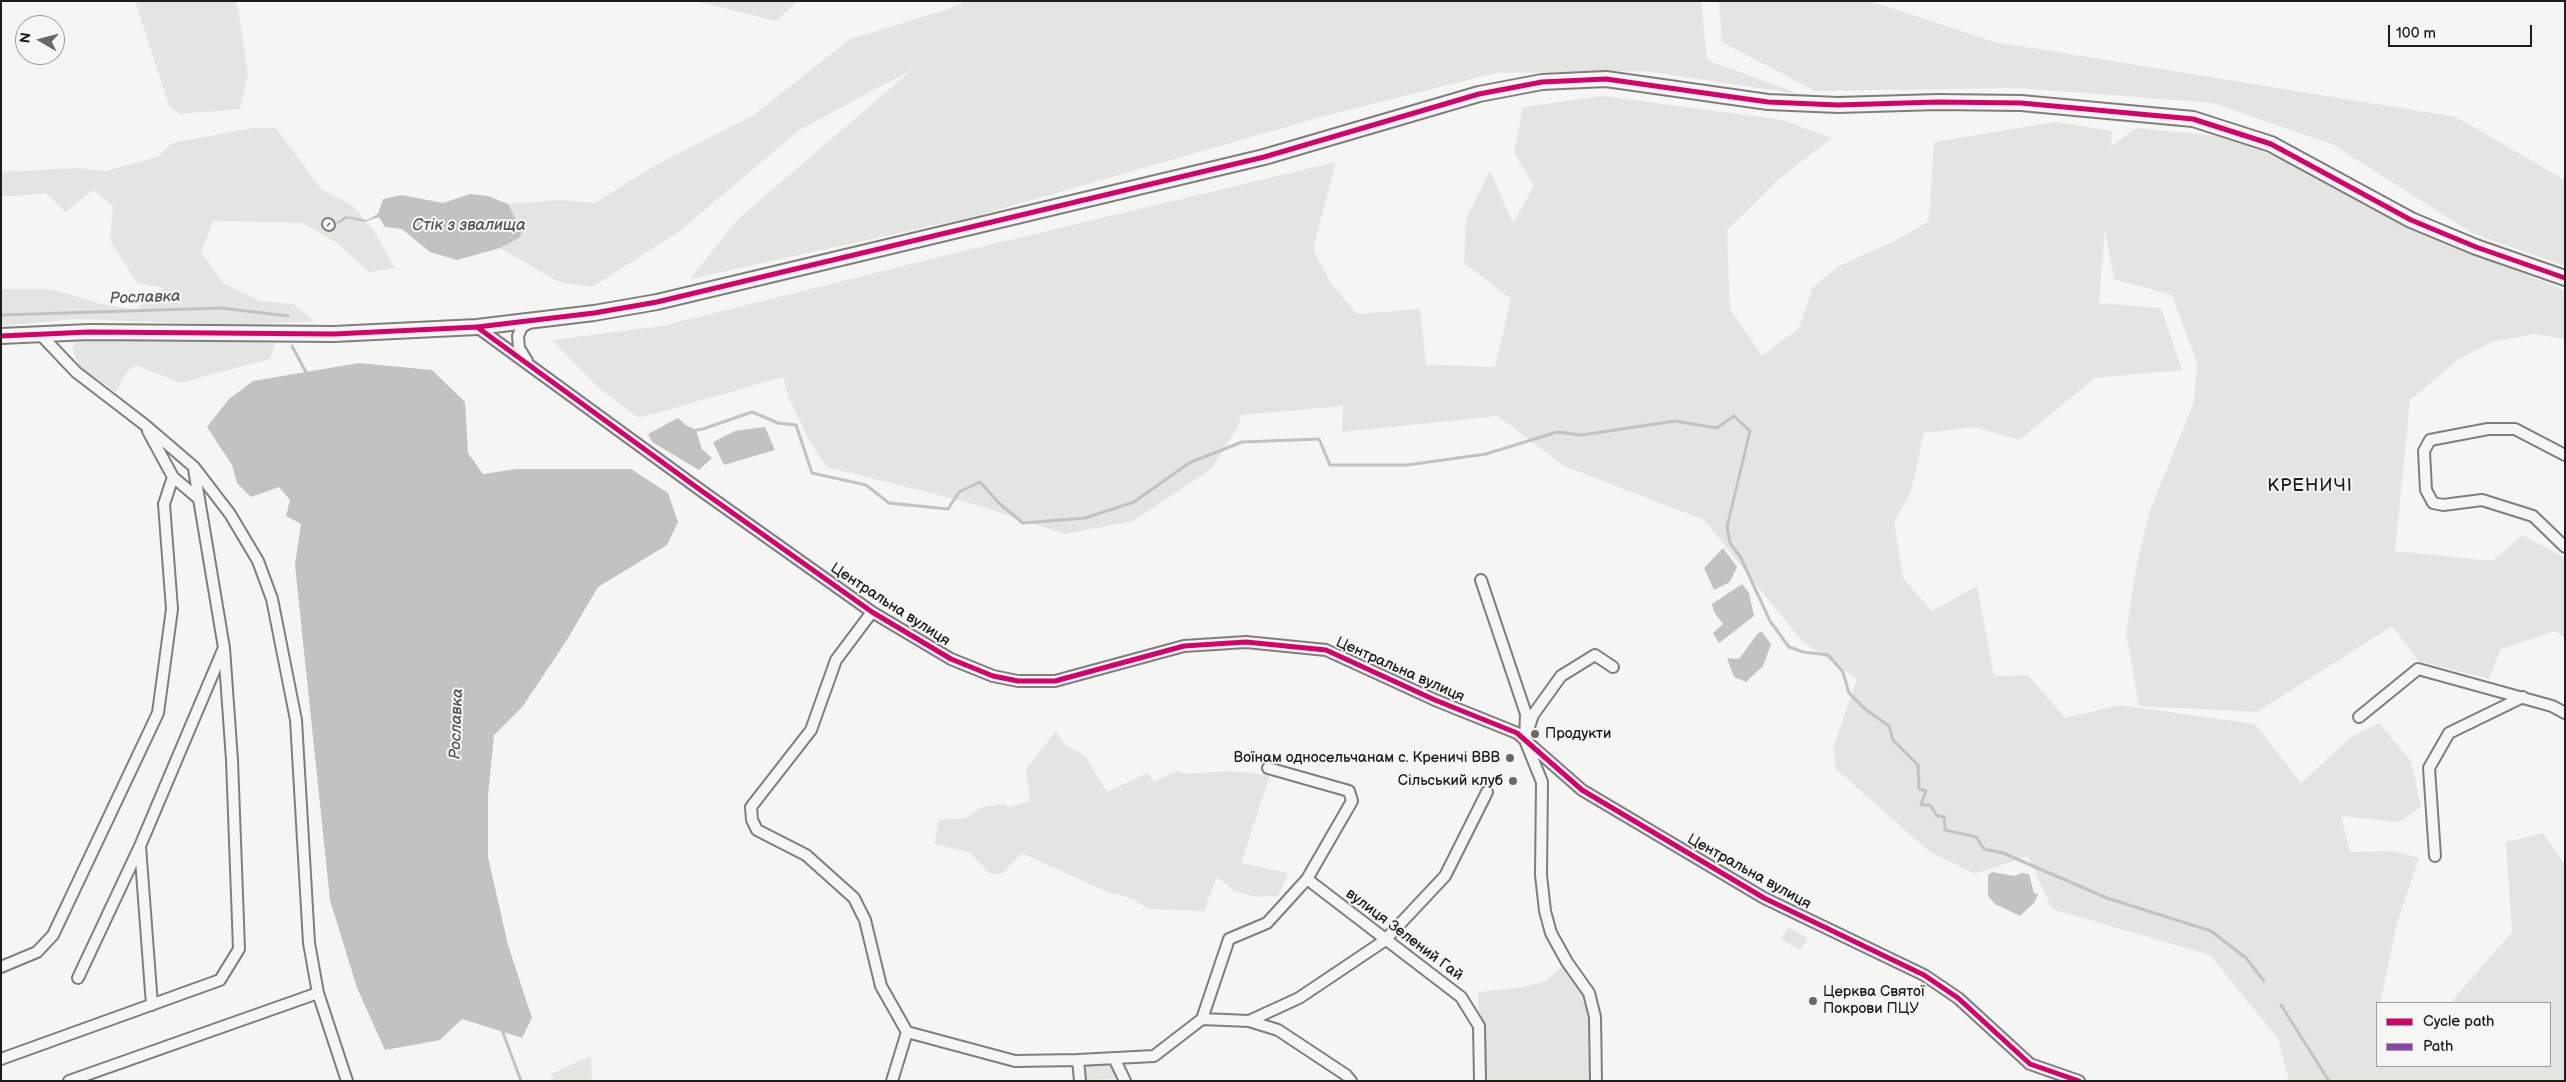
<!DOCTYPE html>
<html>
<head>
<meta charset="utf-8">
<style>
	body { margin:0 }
	#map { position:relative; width:2566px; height:1082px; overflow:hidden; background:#f5f5f3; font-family:"Balsamiq Sans",sans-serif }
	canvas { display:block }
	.frame { position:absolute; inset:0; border:2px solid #1c1c1c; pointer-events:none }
	.legend { position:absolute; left:2376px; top:1002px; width:175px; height:65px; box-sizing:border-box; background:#f6f6f2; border:1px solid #9f9f9c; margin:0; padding:6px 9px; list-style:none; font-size:15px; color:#1c1c1c }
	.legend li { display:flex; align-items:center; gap:10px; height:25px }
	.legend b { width:25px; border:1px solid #9f9f9c }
	.north { position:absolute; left:15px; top:15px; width:50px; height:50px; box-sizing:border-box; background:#f6f6f2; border:1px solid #9f9f9c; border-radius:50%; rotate:278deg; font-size:14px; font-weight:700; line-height:20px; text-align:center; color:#1c1c1c }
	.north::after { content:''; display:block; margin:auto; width:18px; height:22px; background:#686867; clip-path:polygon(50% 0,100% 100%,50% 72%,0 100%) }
	.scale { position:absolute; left:2388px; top:25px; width:144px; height:22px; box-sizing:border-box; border:2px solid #1c1c1c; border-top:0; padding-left:6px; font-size:15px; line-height:18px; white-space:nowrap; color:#1c1c1c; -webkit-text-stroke:4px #f6f6f2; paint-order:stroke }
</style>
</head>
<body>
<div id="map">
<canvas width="2566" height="1082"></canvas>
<div class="frame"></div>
<ul class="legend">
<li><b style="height:6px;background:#d6006c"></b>Cycle path</li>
<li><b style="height:6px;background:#8e44ad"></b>Path</li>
</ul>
<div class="north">N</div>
<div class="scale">100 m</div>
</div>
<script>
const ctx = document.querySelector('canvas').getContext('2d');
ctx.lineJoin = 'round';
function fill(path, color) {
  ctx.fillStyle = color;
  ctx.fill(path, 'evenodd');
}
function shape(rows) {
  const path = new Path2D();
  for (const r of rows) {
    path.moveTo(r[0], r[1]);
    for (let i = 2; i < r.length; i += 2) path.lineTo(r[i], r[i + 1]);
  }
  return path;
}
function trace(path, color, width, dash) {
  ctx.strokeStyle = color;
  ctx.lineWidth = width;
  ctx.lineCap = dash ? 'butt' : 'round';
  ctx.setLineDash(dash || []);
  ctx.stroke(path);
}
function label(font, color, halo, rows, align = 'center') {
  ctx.font = font + ' "Balsamiq Sans",sans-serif';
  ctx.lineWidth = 4;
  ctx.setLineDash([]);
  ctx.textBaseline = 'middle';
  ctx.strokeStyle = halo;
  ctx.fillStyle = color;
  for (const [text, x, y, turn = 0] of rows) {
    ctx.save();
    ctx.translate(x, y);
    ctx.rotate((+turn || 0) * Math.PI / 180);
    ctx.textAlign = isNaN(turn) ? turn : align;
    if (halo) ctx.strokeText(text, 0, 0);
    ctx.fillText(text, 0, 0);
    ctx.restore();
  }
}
fill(shape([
	[135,1,235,1,239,14,248,74,240,109,180,114,169,106],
	[695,1,798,1,776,21],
	[966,1,1701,1,1707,60,1799,94,1644,71,1495,73,1321,117,976,216,690,279,738,219,913,69,799,130,680,231,592,287,559,282,500,248,519,238,522,232,508,204,560,200,595,203,654,166,754,115,850,39,946,10],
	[1719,1,1869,1,1995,42,2456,117,2565,180,2565,266,2472,233,2332,144,2213,103,2019,88,1815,91,1722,42],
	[1603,96,1783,120,1832,138,1780,178,1727,230,1730,309,1762,356,1799,328,1813,287,1839,266,1897,240,1929,221,1934,142,2055,122,2112,131,2111,146,2137,128,2227,137,2284,160,2441,242,2565,290,2565,339,2535,334,2492,342,2459,359,2410,400,2395,551,2493,561,2522,535,2565,558,2565,638,2555,631,2501,649,2489,679,2419,661,2392,626,2257,712,2139,706,2126,633,2136,569,2149,513,2194,402,2197,363,2172,295,2114,279,2105,229,2099,303,2161,308,2182,370,2095,378,2019,440,1975,427,1924,433,1911,492,1894,522,1903,578,1932,611,1977,586,1994,676,2028,675,2065,718,2119,705,2255,724,2301,783,2351,737,2379,723,2411,761,2421,807,2399,822,2341,816,2350,852,2395,851,2419,858,2397,923,2380,1003,2377,1003,2377,1066,2550,1066,2550,1003,2450,1003,2512,932,2506,842,2543,833,2565,865,2565,1081,2289,1081,2278,1039,2210,955,2052,909,2028,856,1975,874,1930,852,1836,769,1833,748,1857,679,1802,641,1704,520,1564,466,1498,416,1342,432,1343,406,1241,415,1238,427,1211,469,1133,521,1065,534,974,504,827,467,809,440,789,399,783,377,639,418,600,389,552,340,662,326,951,254,1336,162,1313,249,1330,282,1357,314,1420,309,1426,365,1495,367,1511,299,1464,263,1466,219,1490,171,1513,223,1534,186,1514,152,1523,107],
	[253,128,276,128,321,189,353,206,374,231,395,268,369,272,337,243,303,223,213,221,201,252,223,283,260,301,293,304,314,321,236,325,75,319,1,326,1,289,50,289,98,303,135,310,164,288,137,283,110,240,113,206,93,190,65,212,46,193,1,197,1,172,77,168,107,171,159,156,172,143],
	[111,339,275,343,270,359,180,383,136,365,126,373,116,392,79,366,72,348,80,340],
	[1056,731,1064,744,1085,756,1107,792,1148,773,1154,782,1177,771,1187,774,1229,771,1270,775,1241,863,1288,873,1278,896,1257,897,1234,891,1217,877,1204,911,1148,909,1134,899,1107,892,1022,853,1002,874,990,874,969,852,934,844,939,820,966,818,982,807,1006,804,1007,808,1030,801,1026,769],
	[1788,927,1808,938,1800,950,1781,939],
	[1567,962,1589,993,1596,1081,1480,1081,1478,992,1525,987,1546,981],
	[591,1056,592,1081,551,1081,551,1074],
	[1114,1058,1124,1078,1080,1081,1078,1060]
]), '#e4e4e1');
fill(shape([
	[470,194,488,196,508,204,522,232,519,238,500,248,457,260,430,252,402,229,385,227,379,217,364,222,347,218,340,223,321,227,321,223,336,223,345,216,367,220,378,214,383,199,402,195,443,203],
	[359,363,432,370,465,402,468,453,483,474,517,469,631,469,668,493,678,522,667,545,598,587,565,643,523,706,494,735,488,795,488,857,508,945,532,1018,522,1038,462,1019,440,1040,385,1050,357,988,330,900,295,565,301,524,286,516,290,500,279,487,251,497,237,483,232,465,207,427,229,399,253,381],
	[678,418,686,425,696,430,702,449,712,458,699,470,652,442,648,434],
	[765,427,775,450,724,465,713,442,735,431],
	[1723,548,1737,567,1730,582,1714,590,1704,568],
	[1742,584,1749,593,1754,616,1719,643,1713,633,1723,624,1714,612,1712,604],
	[1762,632,1771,644,1763,666,1746,682,1734,677,1727,658,1739,659,1758,633],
	[1992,872,2015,876,2021,873,2029,874,2034,893,2038,894,2034,903,2020,916,1995,904,1988,896,1988,875]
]), '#c2c2bf');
trace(shape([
	[1,315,221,308,288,316],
	[292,346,307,374],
	[696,430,703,429,752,412,778,423,796,425,812,473,866,485,889,503,948,509,959,492,980,482,1000,504,1023,523,1085,518,1134,502,1189,463,1242,442,1319,439,1330,465,1407,465,1486,454,1557,432,1582,435,1675,421,1717,428,1734,416,1750,431,1727,527,1730,543,1741,558,1770,621,1789,647,1803,652,1828,655,1843,672,1849,693,1865,709,1889,726,1893,740,1918,765,1919,789,1926,791,1921,805,1930,805,1937,816,1944,817,1945,830,1976,837,1984,849,2003,853,2107,898,2211,931,2246,958,2264,981],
	[2281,1005,2329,1081],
	[502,1030,521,1081]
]), '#c2c2bf', 3);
const street = shape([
	[328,224,329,225],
	[477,327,699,489,872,612,951,659,993,676,1018,681,1055,681,1184,646,1246,642,1326,650,1435,700,1517,733,1582,790,1764,898,1924,975,1958,998,2030,1064,2079,1081],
	[40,334,76,372,145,425,194,467,230,514,258,561,272,599,296,720,309,943,318,993,347,1081],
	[527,361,519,348,518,336,522,327,532,321],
	[148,431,173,477,199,499],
	[2565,455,2515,429,2488,429,2430,440,2424,451,2426,490,2433,503,2443,505,2482,500,2533,516,2565,547],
	[1481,580,1526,714,1525,740,1542,782,1541,875,1545,911,1551,933,1567,962,1589,993,1595,1017,1596,1081],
	[872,612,836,660,811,730,751,807,752,820,757,830,806,855,854,898,865,920,881,986,907,1032,1015,1061,1078,1060,1154,1056,1202,1019,1249,1021,1278,1030,1346,1075,1351,1081],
	[2359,717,2418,669,2552,706,2565,713],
	[1529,727,1533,715,1561,676,1595,655,1613,667],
	[140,846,152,1005],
	[2435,856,2429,768,2449,733,2523,697],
	[1307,879,1461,997,1479,1026,1480,1081],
	[1,967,37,952,53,935,158,713,172,609,164,504,173,477],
	[78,978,140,846,223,650],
	[1202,1019,1229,939,1267,923,1307,879,1352,801,1349,791,1268,768],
	[1249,1021,1299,998,1384,941,1445,876,1487,792],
	[1114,1058,1125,1081],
	[1,1059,220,980,239,949,232,760,224,648,194,469],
	[1078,1060,1080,1081],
	[69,1081,318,993],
	[892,1081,907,1032]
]);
const secondary = shape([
	[1,336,89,332,334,334,477,327,594,313,657,302,1264,157,1479,94,1542,82,1606,79,1768,102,1838,105,1938,102,2021,103,2193,119,2271,144,2411,220,2476,247,2565,278]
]);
trace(street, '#7e7e7d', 14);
trace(secondary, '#7e7e7d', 18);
trace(street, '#f5f5f3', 10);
trace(secondary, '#f5f5f3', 14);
trace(shape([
	[328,224,329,225]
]), '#8e44ad', 4, [8, 4]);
trace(shape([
	[477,327,699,489,872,612,951,659,993,676,1018,681,1055,681,1184,646,1246,642,1326,650,1435,700,1517,733,1582,790,1764,898,1924,975,1958,998,2030,1064,2079,1081],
	[1,336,89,332,334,334,477,327,594,313,657,302,1264,157,1479,94,1542,82,1606,79,1768,102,1838,105,1938,102,2021,103,2193,119,2271,144,2411,220,2476,247,2565,278]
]), '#d6006c', 5);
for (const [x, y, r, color] of [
	[1535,734,5,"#686867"],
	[1510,758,5,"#686867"],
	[1513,781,5,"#686867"],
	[1813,1001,5,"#686867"]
]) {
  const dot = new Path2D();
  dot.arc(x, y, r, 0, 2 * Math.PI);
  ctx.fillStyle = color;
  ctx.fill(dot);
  trace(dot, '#f6f6f2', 2);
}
label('15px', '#1c1c1c', '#f6f6f2', [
	["Центральна вулиця",890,605,33],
	["Центральна вулиця",1400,670,24],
	["Центральна вулиця",1749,872,29],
	["вулиця Зелений Гай",1404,935,37]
]);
label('15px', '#1c1c1c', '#f6f6f2', [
	["Продукти",1545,734],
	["Воїнам односельчанам с. Креничі ВВВ",1500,758,"right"],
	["Сільський клуб",1503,781,"right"],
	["Церква Святої",1823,992],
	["Покрови ПЦУ",1823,1009]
], 'left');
label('italic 16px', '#565654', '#f6f6f2', [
	["Стік з звалища",469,226],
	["Рославка",145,298,-2],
	["Рославка",457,724,-88]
]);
ctx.letterSpacing = '1px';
label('18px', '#1c1c1c', '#f6f6f2', [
	["КРЕНИЧІ",2310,486]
]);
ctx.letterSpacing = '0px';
</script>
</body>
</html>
